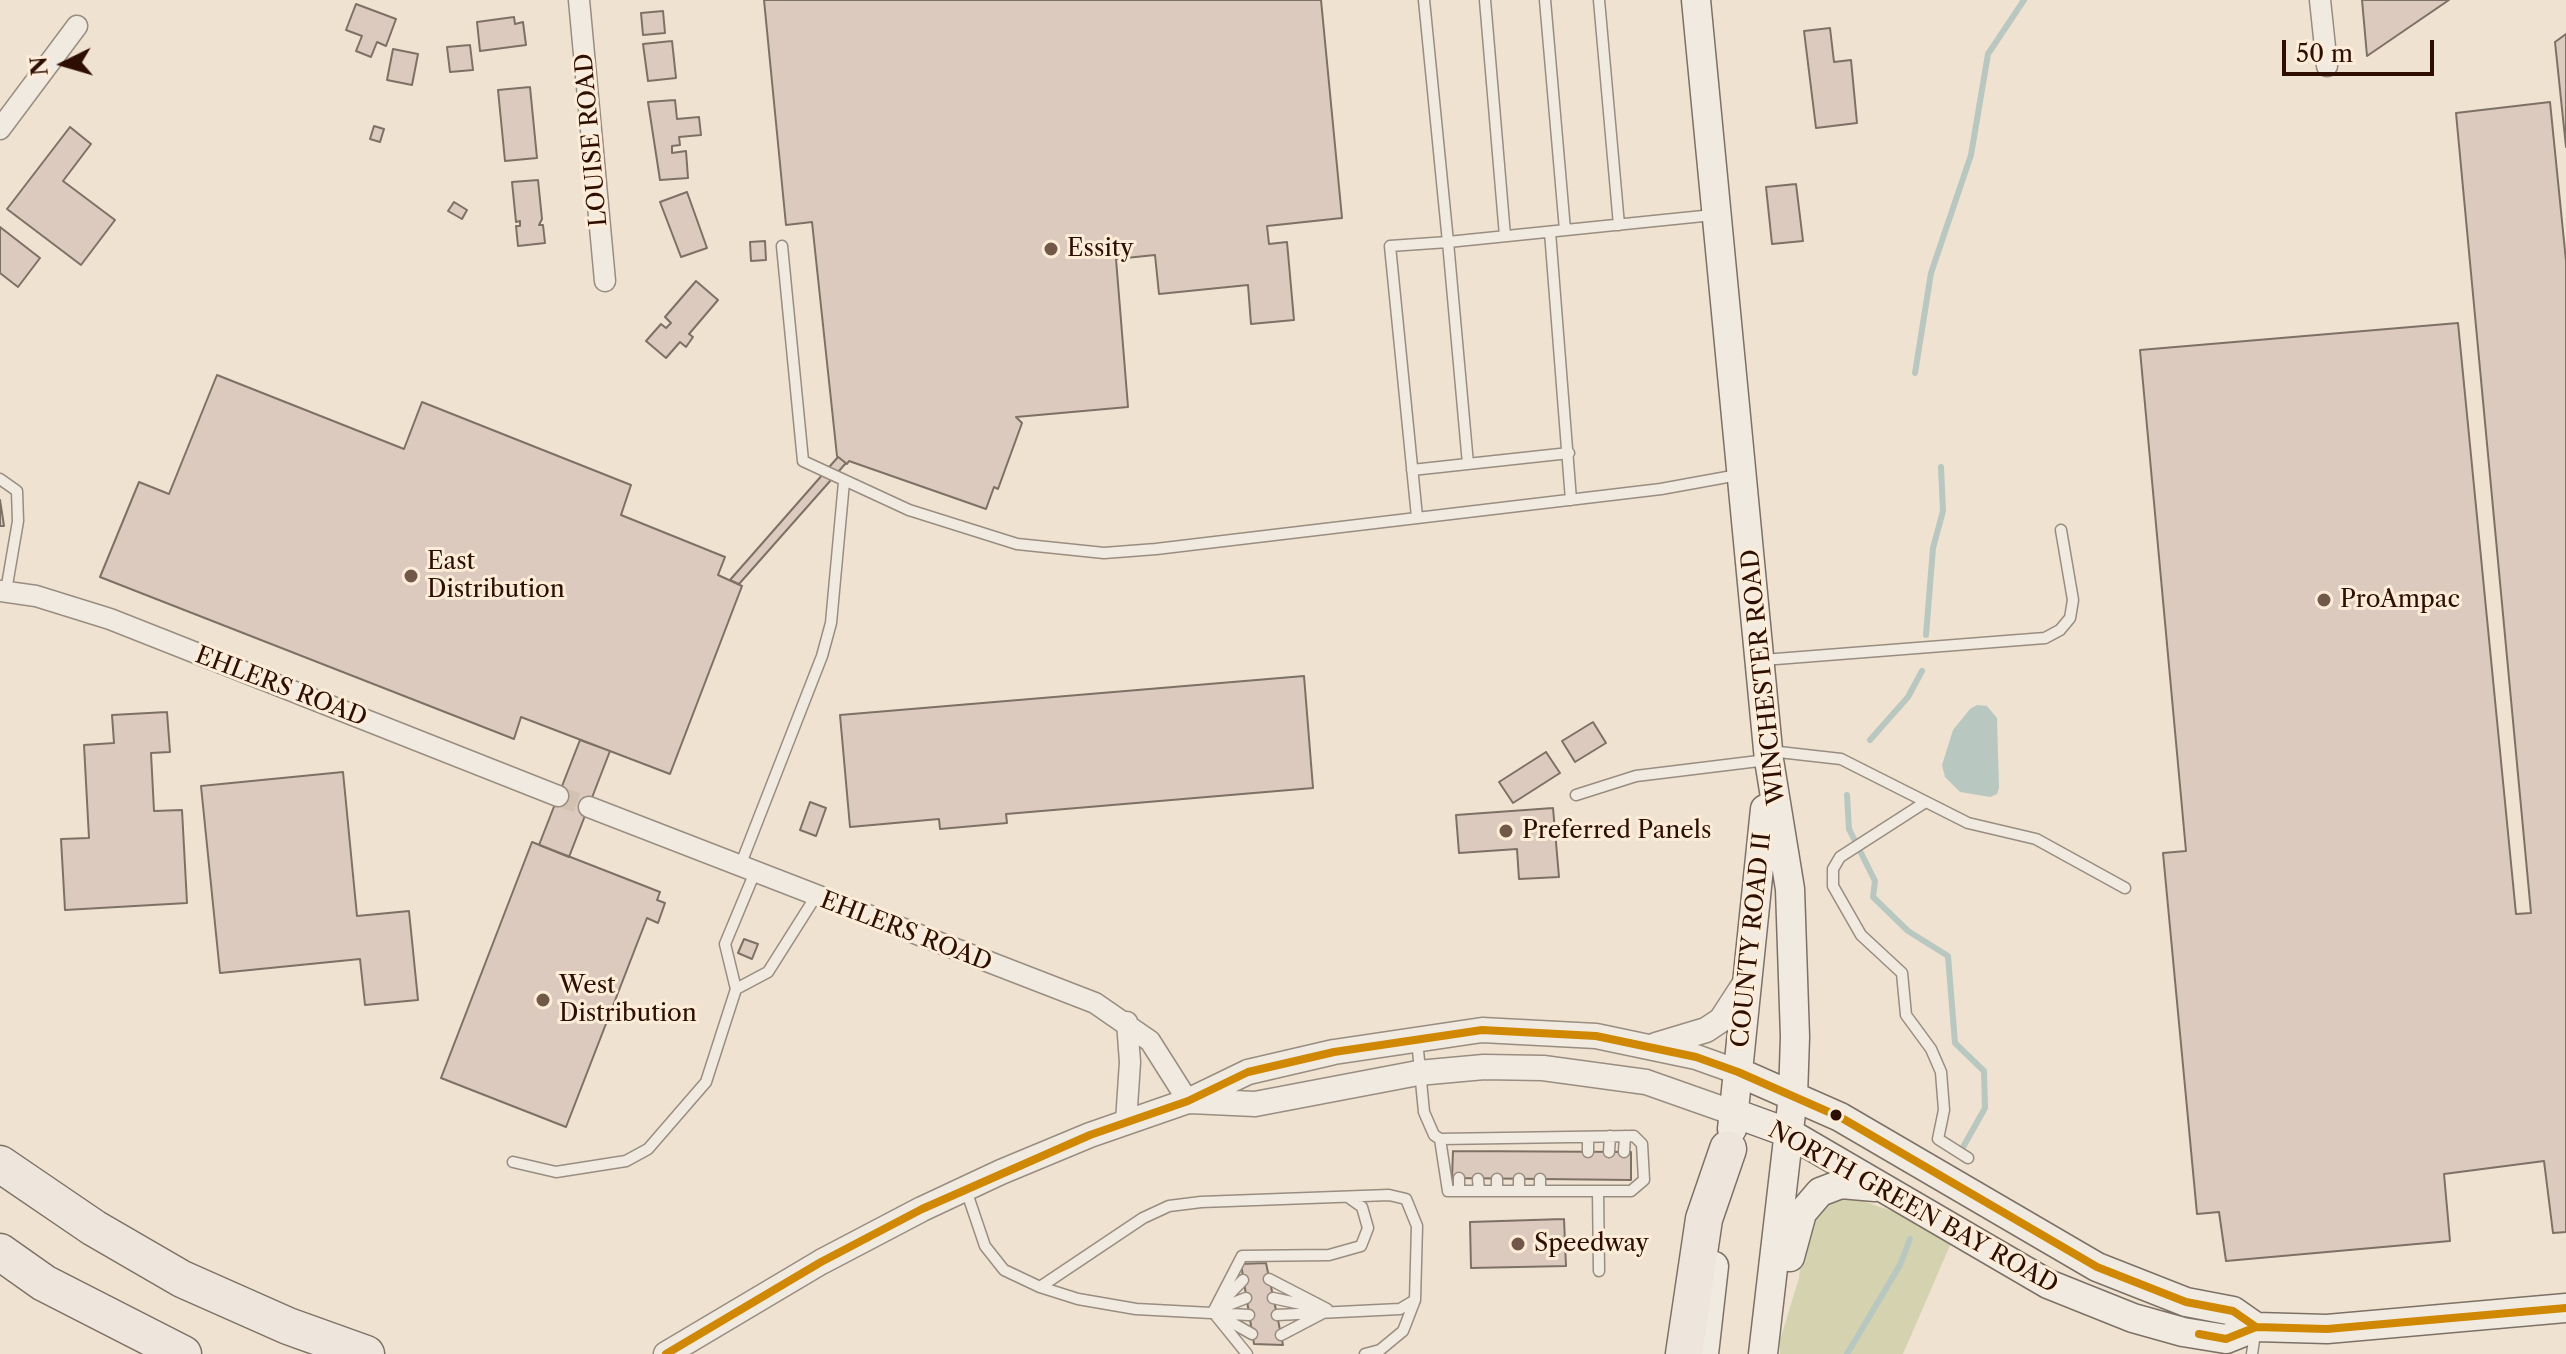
<!DOCTYPE html>
<html>
<head>
<meta charset="utf-8">
<style>
	body { margin:0 }
	#map { position:relative; width:2566px; height:1354px; overflow:hidden; background:#efe2d0; font-family:"Libre Caslon Text",serif }
	canvas { display:block }
	.north { position:absolute; left:24px; top:24px; width:80px; height:80px; -webkit-text-stroke:6px #fdedd8; paint-order:stroke; rotate:265deg; font-size:22px; font-weight:700; line-height:32px; text-align:center; color:#2e0e00 }
	.north::after { content:''; display:block; margin:auto; width:28px; height:36px; background:#2e0e00; clip-path:polygon(50% 0,100% 100%,50% 72%,0 100%) }
	.scale { position:absolute; left:2282px; top:40px; width:152px; height:36px; box-sizing:border-box; border:4px solid #2e0e00; border-top:0; padding-left:10px; font-size:24px; line-height:28px; white-space:nowrap; color:#2e0e00; -webkit-text-stroke:6px #fdedd8; paint-order:stroke }
</style>
</head>
<body>
<div id="map">
<canvas width="2566" height="1354"></canvas>
<div class="north">N</div>
<div class="scale">50 m</div>
</div>
<script>
const ctx = document.querySelector('canvas').getContext('2d');
ctx.lineJoin = 'round';
function fill(path, color) {
  ctx.fillStyle = color;
  ctx.fill(path, 'evenodd');
}
function shape(rows) {
  const path = new Path2D();
  for (const r of rows) {
    path.moveTo(r[0], r[1]);
    for (let i = 2; i < r.length; i += 2) path.lineTo(r[i], r[i + 1]);
  }
  return path;
}
function trace(path, color, width, dash) {
  ctx.strokeStyle = color;
  ctx.lineWidth = width;
  ctx.lineCap = dash ? 'butt' : 'round';
  ctx.setLineDash(dash || []);
  ctx.stroke(path);
}
function label(font, color, halo, rows, align = 'center') {
  ctx.font = font + ' "Libre Caslon Text",serif';
  ctx.lineWidth = 6;
  ctx.setLineDash([]);
  ctx.textBaseline = 'middle';
  ctx.strokeStyle = halo;
  ctx.fillStyle = color;
  for (const [text, x, y, turn = 0] of rows) {
    ctx.save();
    ctx.translate(x, y);
    ctx.rotate((+turn || 0) * Math.PI / 180);
    ctx.textAlign = isNaN(turn) ? turn : align;
    if (halo) ctx.strokeText(text, 0, 0);
    ctx.fillText(text, 0, 0);
    ctx.restore();
  }
}
fill(shape([
	[1840,1198,1857,1199,1906,1216,1951,1243,1903,1354,1780,1354,1780,1340,1799,1278,1804,1229,1822,1209]
]), '#d4d2af');
fill(shape([
	[1977,705,1987,706,1997,718,1999,788,1997,794,1990,797,1960,792,1945,777,1942,765,1953,730,1970,709]
]), '#b8c8c1');
trace(shape([
	[1915,373,1931,273,1971,155,1988,54,2024,0],
	[1926,635,1933,548,1943,511,1941,467],
	[1870,740,1908,697,1922,671],
	[1847,795,1849,829,1875,881,1873,897,1908,931,1948,956,1955,1043,1984,1071,1985,1108,1962,1149],
	[1847,1354,1900,1265,1910,1239]
]), '#b8c8c1', 6);
const building = shape([
	[764,0,1321,0,1342,218,1267,226,1269,244,1287,242,1294,320,1251,324,1248,285,1159,294,1155,255,1116,259,1128,407,1016,417,1022,423,998,489,994,487,986,509,849,461,847,464,837,456,812,222,786,225,764,0],
	[2362,0,2449,0,2367,56,2362,0],
	[356,4,396,19,386,46,377,42,371,57,356,51,362,36,346,30,356,4],
	[663,11,665,33,643,35,641,13,663,11],
	[514,17,515,24,523,22,526,45,480,51,477,22,514,17],
	[1830,28,1834,62,1851,60,1857,123,1816,128,1804,31,1830,28],
	[2566,34,2566,147,2555,42,2566,34],
	[672,41,676,78,648,81,643,44,672,41],
	[470,45,473,70,450,72,447,47,470,45],
	[393,49,418,54,412,85,387,80,393,49],
	[530,87,537,158,505,161,498,90,530,87],
	[675,100,677,119,699,117,701,135,679,137,680,145,672,146,672,153,686,151,688,178,660,180,648,102,675,100],
	[2550,102,2566,261,2566,1232,2553,1233,2544,1161,2444,1174,2450,1241,2226,1261,2219,1212,2197,1214,2163,853,2186,851,2140,350,2458,323,2516,914,2531,913,2456,113,2550,102],
	[374,126,384,129,380,142,370,139,374,126],
	[70,127,91,144,63,181,115,220,81,265,7,209,70,127],
	[538,180,542,219,539,225,543,225,545,243,518,246,516,226,520,226,520,221,516,222,512,182,538,180],
	[1796,184,1803,241,1772,244,1766,187,1796,184],
	[687,192,707,248,681,257,660,202,687,192],
	[454,202,467,210,462,219,448,211,454,202],
	[0,227,40,258,18,287,0,273,0,227],
	[765,241,766,260,751,261,750,242,765,241],
	[696,281,718,300,689,334,693,337,686,347,680,342,666,358,646,341,661,324,666,328,671,323,665,317,696,281],
	[217,375,404,449,422,402,631,485,621,515,725,557,718,575,742,586,670,774,521,717,514,739,100,577,139,482,169,494,217,375],
	[838,457,846,463,739,584,730,580,838,457],
	[0,500,4,526,0,526,0,500],
	[1304,676,1313,788,1006,814,1007,823,940,829,939,819,850,827,840,715,1304,676],
	[167,712,170,752,151,753,154,811,182,810,187,903,65,910,61,839,89,838,84,745,114,743,112,715,167,712],
	[1593,722,1606,743,1575,762,1562,741,1593,722],
	[580,740,610,751,569,857,539,845,580,740],
	[1546,752,1560,773,1513,803,1499,782,1546,752],
	[343,772,357,916,409,911,418,1000,365,1005,360,959,220,973,201,786,343,772],
	[810,802,826,808,816,836,800,830,810,802],
	[1553,808,1559,877,1519,879,1517,849,1459,853,1456,815,1553,808],
	[532,842,660,892,657,900,665,903,658,923,647,918,566,1127,441,1078,532,842],
	[744,939,758,944,752,959,738,953,744,939],
	[1453,1151,1631,1152,1631,1180,1452,1178,1453,1151],
	[1564,1219,1566,1266,1471,1268,1470,1222,1564,1219],
	[1266,1263,1277,1315,1283,1345,1254,1344,1241,1264,1266,1263]
]);
fill(building, '#ddcabf');
trace(building, '#7d7166', 2);
trace(shape([
	[558,796,589,807]
]), '#d2c2b1', 20, [20, 10]);
const service = shape([
	[1424,0,1448,242,1713,215],
	[1485,0,1505,236],
	[1545,0,1565,230],
	[1599,0,1619,225],
	[1550,232,1571,500],
	[782,246,803,461,909,510,1017,544,1104,553,1156,549,1661,489,1738,475],
	[1412,470,1569,453],
	[0,479,17,491,18,521,6,591],
	[1417,517,1390,246,1448,242,1468,464],
	[1763,660,2045,638,2060,630,2070,618,2073,600,2061,530],
	[1770,751,1841,759,1968,823,2036,839,2125,888],
	[1576,795,1636,776,1767,760],
	[1924,803,1840,857,1833,869,1833,886,1861,935,1902,973,1906,1015,1931,1049,1941,1072,1944,1110,1938,1139,1968,1158],
	[740,866,822,656,831,623,844,482],
	[736,989,768,972,816,896],
	[1417,1040,1424,1112,1434,1135,1440,1139,1448,1191,1631,1191,1644,1180,1642,1144,1634,1136,1440,1139],
	[1588,1152,1588,1137],
	[1609,1152,1610,1136],
	[1624,1152,1625,1136],
	[513,1162,556,1172,626,1161,648,1149,706,1082,736,989,725,944,755,872],
	[1478,1179,1479,1191],
	[1519,1179,1519,1191],
	[1540,1179,1540,1191],
	[966,1190,985,1246,1004,1270,1040,1287],
	[1459,1191,1459,1178],
	[1497,1191,1497,1179],
	[1598,1191,1599,1271],
	[1269,1279,1327,1309],
	[1273,1298,1315,1307],
	[1222,1302,1243,1280],
	[1218,1309,1246,1298],
	[1213,1312,1242,1256,1329,1255,1361,1246,1368,1228,1362,1207,1348,1197],
	[1213,1312,1247,1354],
	[1218,1315,1252,1334],
	[1249,1315,1136,1309,1078,1299,1040,1287,1143,1218,1169,1206,1201,1202,1389,1195,1406,1199,1417,1226,1415,1300,1400,1309,1277,1315],
	[1281,1335,1323,1313],
	[1365,1354,1380,1350,1403,1331,1415,1300],
	[2252,1354,2255,1333]
]);
const minor = shape([
	[579,0,605,281],
	[2320,0,2327,66],
	[0,129,77,26],
	[0,591,36,596,110,619,558,796],
	[589,807,1095,1003,1150,1041,1188,1101],
	[1126,1122,1130,1062,1127,1022]
]);
const tertiary = shape([
	[1656,1045,1706,1030,1721,1020,1745,983],
	[1190,1101,1255,1104,1418,1073,1484,1067,1543,1068,1646,1082,1734,1113],
	[666,1354,821,1262,922,1209,1001,1172,1090,1135,1188,1101,1248,1072,1334,1052,1482,1030,1596,1036,1696,1057,1738,1072]
]);
const secondary = shape([
	[1696,0,1769,760,1790,889,1795,1037,1793,1096,1763,1354],
	[1738,1072,1840,1117,2097,1267,2186,1302,2233,1311,2256,1327],
	[1734,1113,1789,1133,2048,1284,2133,1318,2183,1332,2226,1339,2256,1327,2327,1329,2566,1308],
	[1732,1129,1765,809],
	[1790,1257,1802,1213,1820,1192,1841,1184,1875,1187],
	[1704,1354,1714,1266]
]);
const motorway = shape([
	[0,1164,94,1228,182,1279,288,1326,366,1354],
	[0,1252,44,1283,183,1354],
	[1684,1354,1704,1219,1728,1149]
]);
trace(service, '#998d81', 13);
trace(minor, '#998d81', 23);
trace(tertiary, '#998d81', 27);
trace(secondary, '#7d7166', 31);
trace(motorway, '#7d7166', 39);
trace(service, '#f1eae1', 10);
trace(minor, '#f1eae1', 20);
trace(tertiary, '#f1eae1', 24);
trace(secondary, '#f1eae1', 28);
trace(motorway, '#eee6dd', 36);
trace(shape([
	[2199,1334,2226,1339,2256,1327,2327,1329,2566,1308],
	[666,1354,821,1262,922,1209,1090,1135,1188,1101,1248,1072,1334,1052,1482,1030,1596,1036,1696,1057,1738,1072,1840,1117,2097,1267,2186,1302,2233,1311,2256,1327]
]), '#cf8800', 8);
for (const [x, y, r, color] of [
	[1051,249,8,"#725849"],
	[411,576,8,"#725849"],
	[2324,600,8,"#725849"],
	[1506,831,8,"#725849"],
	[543,1000,8,"#725849"],
	[1836,1115,7,"#2e0e00"],
	[1518,1244,8,"#725849"]
]) {
  const dot = new Path2D();
  dot.arc(x, y, r, 0, 2 * Math.PI);
  ctx.fillStyle = color;
  ctx.fill(dot);
  trace(dot, '#fdedd8', 3);
}
label('24px', '#2e0e00', '#fdedd8', [
	["LOUISE ROAD",592,140,-95],
	["WINCHESTER ROAD",1764,677,-96],
	["EHLERS ROAD",281,687,21],
	["EHLERS ROAD",906,932,21],
	["COUNTY ROAD II",1752,940,-84],
	["NORTH GREEN BAY ROAD",1913,1208,29]
]);
label('24px', '#2e0e00', '#fdedd8', [
	["Essity",1067,249],
	["East",427,562],
	["Distribution",427,590],
	["ProAmpac",2340,600],
	["Preferred Panels",1522,831],
	["West",559,986],
	["Distribution",559,1014],
	["Speedway",1534,1244]
], 'left');
</script>
</body>
</html>
